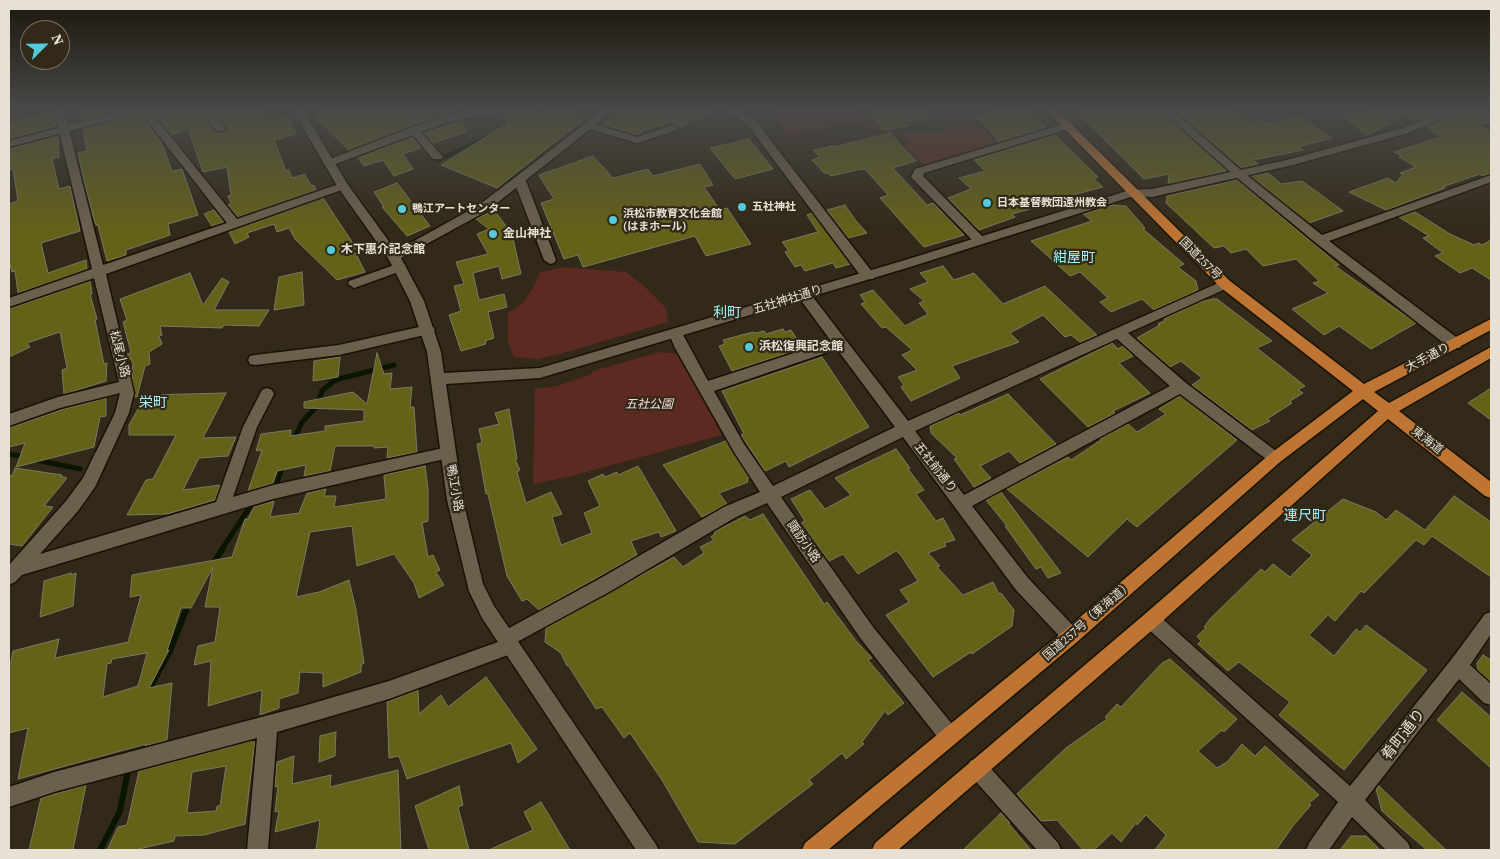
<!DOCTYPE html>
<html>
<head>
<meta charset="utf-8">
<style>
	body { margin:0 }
	#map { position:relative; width:1500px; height:859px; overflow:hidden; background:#322918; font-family:"Source Serif 4",serif }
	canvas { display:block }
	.frame { position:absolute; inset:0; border:10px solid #e6e0d5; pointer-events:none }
	.north { position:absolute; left:20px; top:20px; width:50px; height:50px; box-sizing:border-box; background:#322918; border:1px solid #7a7264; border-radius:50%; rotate:67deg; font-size:14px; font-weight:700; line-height:20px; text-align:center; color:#e6e0d5 }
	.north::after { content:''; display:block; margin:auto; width:18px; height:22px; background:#53cbdb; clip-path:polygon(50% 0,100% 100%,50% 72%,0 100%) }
</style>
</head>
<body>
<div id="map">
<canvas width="1500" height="859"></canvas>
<div class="frame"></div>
<div class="north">N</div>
</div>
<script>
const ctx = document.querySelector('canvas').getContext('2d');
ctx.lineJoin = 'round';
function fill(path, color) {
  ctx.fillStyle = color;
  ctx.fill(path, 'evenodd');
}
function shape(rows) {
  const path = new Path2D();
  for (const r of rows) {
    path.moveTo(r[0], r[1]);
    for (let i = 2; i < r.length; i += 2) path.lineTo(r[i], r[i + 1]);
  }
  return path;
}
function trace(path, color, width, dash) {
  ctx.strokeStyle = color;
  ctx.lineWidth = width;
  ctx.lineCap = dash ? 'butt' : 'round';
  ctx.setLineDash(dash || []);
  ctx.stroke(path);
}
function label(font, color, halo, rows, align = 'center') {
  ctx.font = font + ' "Source Serif 4","Noto Sans JP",serif';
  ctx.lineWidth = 4.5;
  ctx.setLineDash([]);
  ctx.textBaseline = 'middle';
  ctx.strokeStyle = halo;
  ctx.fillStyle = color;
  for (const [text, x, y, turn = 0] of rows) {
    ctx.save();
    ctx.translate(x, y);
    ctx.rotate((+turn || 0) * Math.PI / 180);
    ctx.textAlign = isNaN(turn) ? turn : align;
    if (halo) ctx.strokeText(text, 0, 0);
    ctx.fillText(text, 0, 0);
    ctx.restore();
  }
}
fill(shape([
	[775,110,858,110,878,128,902,132,947,131,968,119,998,142,924,165,903,145,910,142,903,136,872,129,860,120,788,136,771,112],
	[564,267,626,272,642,284,666,308,668,322,563,353,538,359,514,357,508,342,508,313,523,303,535,284,539,273],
	[660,352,679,354,722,435,572,476,533,484,535,389,557,386,591,374,593,371]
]), '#5c2a21');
trace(shape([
	[438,160,485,138]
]), '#091501', 4);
trace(shape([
	[293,441,302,422,317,406,322,391,335,380,394,365],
	[9,454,25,457],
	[36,460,80,469],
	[272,489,275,488,283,466],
	[222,549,253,502]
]), '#091501', 5);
trace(shape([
	[213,564,223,548],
	[147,693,170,651,189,603],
	[100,850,120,811,129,766]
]), '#091501', 6);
const building = shape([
	[78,110,118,110,81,120,78,110],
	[151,110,198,110,217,133,225,133,227,128,213,110,260,110,268,122,287,116,290,120,296,134,274,140,286,171,289,170,292,178,305,174,311,186,314,185,316,190,238,217,228,205,231,203,228,196,231,195,227,167,203,172,188,129,172,135,151,110],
	[327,110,458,110,458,112,409,126,349,150,317,119,320,118,317,113,327,110],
	[502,110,538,110,540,114,556,110,571,110,583,120,497,188,441,165,508,123,502,110],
	[620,110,715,110,680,127,669,121,662,127,657,125,652,129,647,128,637,135,603,124,620,110],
	[869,110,928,110,928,119,904,122,909,126,882,130,869,110],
	[1000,110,1027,110,1046,127,999,142,990,130,975,117,1000,110],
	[1075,110,1159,110,1227,171,1168,184,1169,174,1144,179,1075,110],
	[1175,110,1232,110,1250,123,1262,120,1267,124,1300,116,1332,138,1298,147,1303,150,1253,160,1258,164,1241,168,1175,110],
	[1381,110,1445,110,1416,121,1407,115,1367,135,1343,116,1381,110],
	[1466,110,1491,110,1491,121,1479,125,1491,132,1491,173,1482,176,1480,174,1442,187,1445,188,1386,210,1349,192,1388,178,1396,183,1403,174,1400,173,1416,167,1399,157,1402,156,1394,152,1441,137,1427,127,1466,110],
	[52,112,56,126,9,139,9,123,52,112],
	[140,114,161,142,172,171,182,169,198,215,168,224,170,235,126,250,126,255,107,261,98,225,96,225,93,216,83,176,78,153,87,151,83,129,140,114],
	[462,121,466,132,433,143,424,133,462,121],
	[890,133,916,161,893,168,927,205,933,203,964,235,924,247,880,198,888,195,866,170,861,169,831,176,828,173,824,173,812,160,820,157,813,150,833,146,834,147,890,133],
	[1055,135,1098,177,1094,179,1103,187,1062,198,1088,201,1072,206,1060,198,1027,207,1030,209,1012,214,1015,217,979,230,948,198,971,189,959,178,985,171,974,160,1055,135],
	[58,136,59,157,52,159,59,189,70,186,80,231,41,243,48,273,86,260,87,269,18,293,15,271,12,272,9,261,9,204,18,201,13,169,9,170,9,149,58,136],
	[412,137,421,148,403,154,413,169,394,176,383,160,364,166,358,158,412,137],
	[749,139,773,169,735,179,710,148,749,139],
	[593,156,613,178,648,169,653,176,700,164,713,185,704,187,720,210,727,208,751,244,706,256,695,236,583,267,578,255,564,259,541,203,554,199,539,175,593,156],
	[1268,173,1281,184,1302,181,1343,211,1309,223,1251,176,1268,173],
	[1237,180,1339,265,1335,266,1416,323,1371,349,1339,326,1324,335,1292,309,1328,293,1313,283,1319,281,1296,259,1263,266,1246,249,1231,253,1224,246,1214,248,1166,203,1167,196,1237,180],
	[397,183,430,226,407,236,382,207,384,207,374,192,397,183],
	[323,198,356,248,352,251,356,254,365,272,337,280,295,239,289,228,277,232,274,224,247,233,249,237,235,244,229,232,323,198],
	[845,205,856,221,867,233,848,238,827,210,845,205],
	[1113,205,1126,206,1145,228,1143,229,1184,264,1178,267,1196,281,1198,290,1154,310,1142,299,1111,312,1100,302,1108,298,1080,272,1070,276,1031,241,1092,221,1083,214,1113,205],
	[214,210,224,222,212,226,204,214,214,210],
	[494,210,512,234,521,274,502,279,499,266,473,273,479,300,504,294,507,307,488,312,494,338,485,341,486,344,461,351,449,315,461,311,454,286,464,284,456,262,488,254,477,234,489,229,476,219,494,210],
	[1415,212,1450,234,1474,245,1479,243,1482,245,1491,240,1491,280,1472,268,1460,273,1435,256,1443,253,1423,238,1429,236,1399,217,1415,212],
	[812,213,850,264,836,268,833,263,805,271,801,265,795,267,785,252,789,251,782,242,818,232,807,215,812,213],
	[943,266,954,280,974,273,1003,304,1045,286,1097,335,1080,342,1071,335,1065,337,1043,315,1010,333,1019,342,952,366,960,378,911,401,901,387,904,385,898,377,917,370,902,355,912,350,886,327,882,328,861,304,865,302,860,295,873,290,905,326,928,314,919,303,924,301,910,289,928,282,920,273,943,266],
	[302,272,304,305,274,310,279,277,302,272],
	[190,273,203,305,222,278,229,282,214,310,269,310,259,326,224,325,222,328,160,326,162,335,159,336,162,344,149,352,150,364,145,366,137,397,135,397,132,377,133,363,127,354,131,353,123,322,127,320,120,299,190,273],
	[90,281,92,294,90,294,97,319,95,320,104,364,107,363,106,381,64,394,62,370,67,368,60,332,27,343,30,347,9,357,9,309,90,281],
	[1213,299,1217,299,1272,341,1257,348,1305,386,1298,390,1303,393,1290,401,1292,403,1267,419,1270,421,1252,430,1192,385,1202,378,1181,361,1170,367,1137,338,1160,325,1158,324,1166,320,1164,319,1200,302,1213,299],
	[783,329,785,332,791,330,803,348,732,371,719,346,725,344,723,340,753,332,755,333,764,331,766,334,783,329],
	[1112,343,1118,349,1123,346,1133,356,1119,363,1150,393,1113,411,1115,413,1088,427,1040,379,1112,343],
	[377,353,384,374,392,373,390,389,412,387,410,407,414,407,417,452,387,458,388,447,374,448,374,446,335,446,330,471,304,476,306,465,277,471,273,483,248,491,262,450,256,451,261,434,291,430,290,436,325,431,325,426,364,421,364,410,304,408,304,402,353,392,367,404,377,353],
	[340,357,338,377,313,381,314,361,340,357],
	[822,357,869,427,789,467,786,461,765,471,741,435,744,434,722,391,822,357],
	[1491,388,1491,420,1468,403,1491,388],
	[226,393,203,438,236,437,228,456,199,458,183,490,220,485,215,500,167,514,127,515,146,480,153,479,176,435,129,435,129,425,146,395,226,393],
	[1008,394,1056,444,1020,463,1009,451,980,466,991,478,974,487,954,459,957,458,931,433,930,426,959,413,960,415,1008,394],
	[1180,396,1237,440,1137,527,1127,519,1088,557,1007,489,1068,457,1071,460,1101,440,1100,439,1128,424,1137,432,1166,414,1159,409,1180,396],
	[106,398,106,416,100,417,94,447,16,467,25,443,9,447,9,428,61,410,106,398],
	[509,409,517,459,515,459,520,470,517,472,526,503,551,492,562,514,552,517,561,545,592,533,584,513,600,506,588,481,603,474,605,477,617,472,618,475,638,466,676,531,661,537,659,532,631,541,637,555,539,610,527,599,522,601,507,576,488,494,486,494,477,444,482,443,479,429,499,424,495,413,509,409],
	[726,441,749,478,747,479,748,482,719,493,727,504,702,517,663,465,726,441],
	[896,449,910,468,908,469,924,490,916,494,936,521,943,518,955,540,944,543,946,546,928,553,940,566,937,567,963,595,993,582,999,594,1001,593,1014,610,1012,626,972,654,971,652,933,677,886,615,909,602,900,590,918,581,900,554,896,551,858,574,843,554,829,561,801,523,805,521,791,499,810,490,825,509,851,495,835,478,896,449],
	[425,466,428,489,428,521,422,523,428,557,433,555,440,570,436,572,444,585,419,598,414,583,394,554,357,566,352,526,310,532,296,597,319,592,349,580,356,610,364,663,361,665,361,672,323,687,323,673,300,672,298,693,279,699,279,708,260,715,262,690,208,706,211,661,194,665,198,646,215,642,220,607,205,607,213,567,191,608,181,608,167,651,169,650,149,688,172,683,167,740,145,746,146,744,18,779,28,728,9,733,9,662,11,662,13,651,59,639,55,658,128,642,141,595,130,597,132,575,232,557,245,519,248,519,254,507,274,501,270,517,299,513,307,493,326,489,324,496,336,496,334,507,386,499,384,475,425,466],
	[147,653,138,686,103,697,107,664,111,663,112,659,147,653],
	[15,468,62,475,60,476,67,478,44,506,53,507,22,546,9,544,9,475,12,476,15,468],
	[1001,492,1061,573,1048,578,1041,567,1036,569,1005,526,1007,526,986,500,1001,492],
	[1454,496,1491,522,1491,577,1432,536,1424,545,1416,540,1364,593,1361,591,1335,621,1328,615,1309,635,1334,656,1356,629,1360,632,1366,625,1427,670,1344,770,1279,715,1290,702,1239,662,1228,671,1198,644,1201,641,1197,636,1206,628,1204,627,1211,618,1261,569,1265,572,1273,564,1290,577,1312,555,1292,540,1343,499,1376,512,1386,520,1396,510,1425,530,1454,496],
	[763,514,824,604,827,602,856,641,872,658,868,660,904,703,888,715,885,711,862,742,864,744,846,759,842,753,809,780,813,784,735,844,698,842,662,780,630,733,624,738,602,707,596,709,568,665,567,666,561,653,545,642,546,628,674,557,683,567,704,553,700,547,714,540,711,537,715,534,714,532,745,516,750,520,763,514],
	[71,573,71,575,76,573,73,606,40,617,44,581,71,573],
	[1483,655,1491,660,1491,682,1478,670,1477,663,1483,655],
	[1170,659,1237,719,1224,732,1222,730,1198,751,1217,768,1227,762,1242,744,1255,756,1265,746,1319,795,1309,803,1311,805,1293,826,1276,850,1155,850,1166,835,1146,815,1137,825,1136,823,1121,842,1112,833,1094,850,1083,850,1057,820,1041,821,1017,794,1066,748,1107,719,1105,717,1117,704,1121,707,1162,663,1170,659],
	[486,677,537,749,518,763,511,743,407,779,399,756,389,758,387,702,418,690,419,714,441,695,448,707,486,677],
	[1462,692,1491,717,1491,768,1437,720,1462,692],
	[336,732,335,756,319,762,320,736,336,732],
	[255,740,245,824,204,835,175,836,174,841,134,850,107,850,118,827,127,825,139,771,255,740],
	[226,766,220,806,217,806,216,811,187,813,192,772,226,766],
	[294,756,292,784,331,775,330,787,398,770,401,850,316,850,320,820,275,832,279,811,275,812,278,786,275,787,277,762,294,756],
	[86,785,73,850,29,850,41,798,86,785],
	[459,786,463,805,458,807,469,850,429,850,415,806,459,786],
	[1379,786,1446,850,1427,850,1382,811,1376,789,1379,786],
	[541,802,570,850,489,850,533,830,524,812,541,802],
	[1001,813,1010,823,1008,823,1031,850,963,850,1001,813],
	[1351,836,1366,836,1380,850,1340,850,1351,836]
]);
fill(building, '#646118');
trace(building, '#7a7a64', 1);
const minor = shape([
	[54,110,64,110,103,265,227,223,139,110,149,110,237,219,339,184,347,184,349,186,347,188,106,274,134,393,129,413,95,487,78,511,40,554,216,502,243,427,262,390,267,388,272,390,274,394,257,427,233,497,273,485,448,447,453,449,456,453,453,457,273,499,22,575,15,582,9,585,9,565,66,501,83,478,115,413,120,393,60,408,9,426,9,414,58,397,119,382,94,278,9,307,9,298,92,269,54,110],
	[200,110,211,110,226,129,225,131,217,131,200,110],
	[477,110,500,110,495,113,451,121,421,132,441,155,443,157,441,159,433,159,413,135,333,165,325,165,323,163,325,161,410,128,445,116,477,110],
	[727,110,739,110,755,120,873,273,874,276,873,279,863,279,747,124,727,110],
	[1161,110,1172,110,1243,172,1322,235,1491,175,1491,182,1329,241,1460,340,1462,344,1460,348,1450,348,1316,243,1235,176,1161,110],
	[590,123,637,137,673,125,678,128,677,130,637,143,586,128,585,126,586,124,590,123],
	[1067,123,1072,126,1071,128,924,173,923,176,983,237,985,240,983,243,975,243,911,177,915,169,1067,123],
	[520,178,526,181,556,260,554,263,550,264,544,260,514,181,520,178],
	[400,263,404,264,406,267,404,270,354,288,348,284,349,281,400,263],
	[1225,280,1231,284,1230,287,1128,333,1186,383,1280,454,1283,458,1280,462,1275,464,1270,462,1180,394,972,506,1028,578,1077,630,1080,636,1077,642,1071,644,1065,642,1016,590,903,437,781,497,873,627,956,729,959,736,956,743,949,746,942,743,861,639,767,503,736,517,611,591,517,642,519,646,516,652,389,699,277,732,268,850,247,850,257,738,54,792,9,807,9,787,54,772,303,706,389,681,498,642,497,639,500,633,599,579,724,507,760,492,734,452,675,348,669,334,671,331,681,331,708,381,831,341,797,295,799,292,809,292,908,421,1225,280],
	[1117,339,1170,386,964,495,915,431,1117,339],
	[837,349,895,427,773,486,744,444,714,391,837,349],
	[428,325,433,327,435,330,433,333,339,355,255,365,250,364,248,360,250,356,255,355,339,345,428,325],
	[1151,612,1157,614,1350,786,1451,660,1485,614,1491,612,1491,634,1470,665,1491,684,1491,705,1484,703,1459,679,1365,800,1408,843,1411,850,1386,850,1352,817,1329,850,1306,850,1309,843,1338,802,1145,626,1142,620,1145,614,1151,612],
	[977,758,984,761,1058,843,1061,850,1037,850,970,775,967,768,970,761,977,758]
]);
const tertiary = shape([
	[125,110,142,110,141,112,9,147,9,141,125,110],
	[293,110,303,110,348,185,396,251,479,205,603,110,614,110,487,211,401,258,424,301,441,352,444,373,540,368,902,261,1130,190,1152,189,1287,160,1400,129,1450,110,1464,110,1408,133,1293,165,1152,197,1134,196,910,267,540,378,446,384,463,500,483,584,494,606,655,843,659,850,636,850,482,618,469,591,447,500,427,352,410,301,388,258,337,186,293,110]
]);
const trunk = shape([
	[1046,110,1057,110,1230,281,1364,384,1491,319,1491,330,1374,392,1389,403,1491,347,1491,358,1399,411,1491,482,1491,498,1485,496,1388,419,1157,626,898,850,872,850,875,843,1145,614,1378,411,1363,399,1280,462,1077,642,828,850,802,850,805,843,1065,630,1270,454,1353,391,1220,287,1046,110]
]);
trace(minor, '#1a1203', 3);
trace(tertiary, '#1a1203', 3);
trace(trunk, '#1a1203', 3);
fill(minor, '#6b604d');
fill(tertiary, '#6b604d');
fill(trunk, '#be7534');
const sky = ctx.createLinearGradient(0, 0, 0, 230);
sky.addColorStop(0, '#1c170d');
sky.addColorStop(0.48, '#494948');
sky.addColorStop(1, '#49494800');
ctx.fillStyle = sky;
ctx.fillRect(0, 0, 1500, 230);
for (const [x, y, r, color] of [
	[987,203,5,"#53cbdb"],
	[742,207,5,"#53cbdb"],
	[402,209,5,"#53cbdb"],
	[613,220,5,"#53cbdb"],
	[493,234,5,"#53cbdb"],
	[331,250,5,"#53cbdb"],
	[749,347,5,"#53cbdb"]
]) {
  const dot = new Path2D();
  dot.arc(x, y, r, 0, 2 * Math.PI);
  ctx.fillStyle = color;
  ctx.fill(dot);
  trace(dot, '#322918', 2);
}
label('bold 11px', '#e6e0d5', '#322918', [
	["日本基督教団遠州教会",997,203],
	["五社神社",752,207],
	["鴨江アートセンター",412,209],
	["浜松市教育文化会館",623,214],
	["(はまホール)",623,227]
], 'left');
label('bold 12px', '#e6e0d5', '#322918', [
	["金山神社",503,234],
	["木下惠介記念館",341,250],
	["浜松復興記念館",759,347]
], 'left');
label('12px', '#e6e0d5', '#322918', [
	["国道257号",1200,259,45],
	["五社神社通り",788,300,-17],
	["松尾小路",119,354,76],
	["大手通り",1428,358,-28],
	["東海道",1427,441,38],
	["五社前通り",935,468,52],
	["鴨江小路",454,488,80],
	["諏訪小路",803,542,55],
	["国道257号（東海道）",1088,621,-41]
]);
label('italic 12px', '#f7ded8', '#322918', [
	["五社公園",649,405]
]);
label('14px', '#a2f3fe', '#322918', [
	["紺屋町",1074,258],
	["利町",727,313],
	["栄町",153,403],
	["連尺町",1305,516]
]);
label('15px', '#e6e0d5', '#322918', [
	["肴町通り",1404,735,-52]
]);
</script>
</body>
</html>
